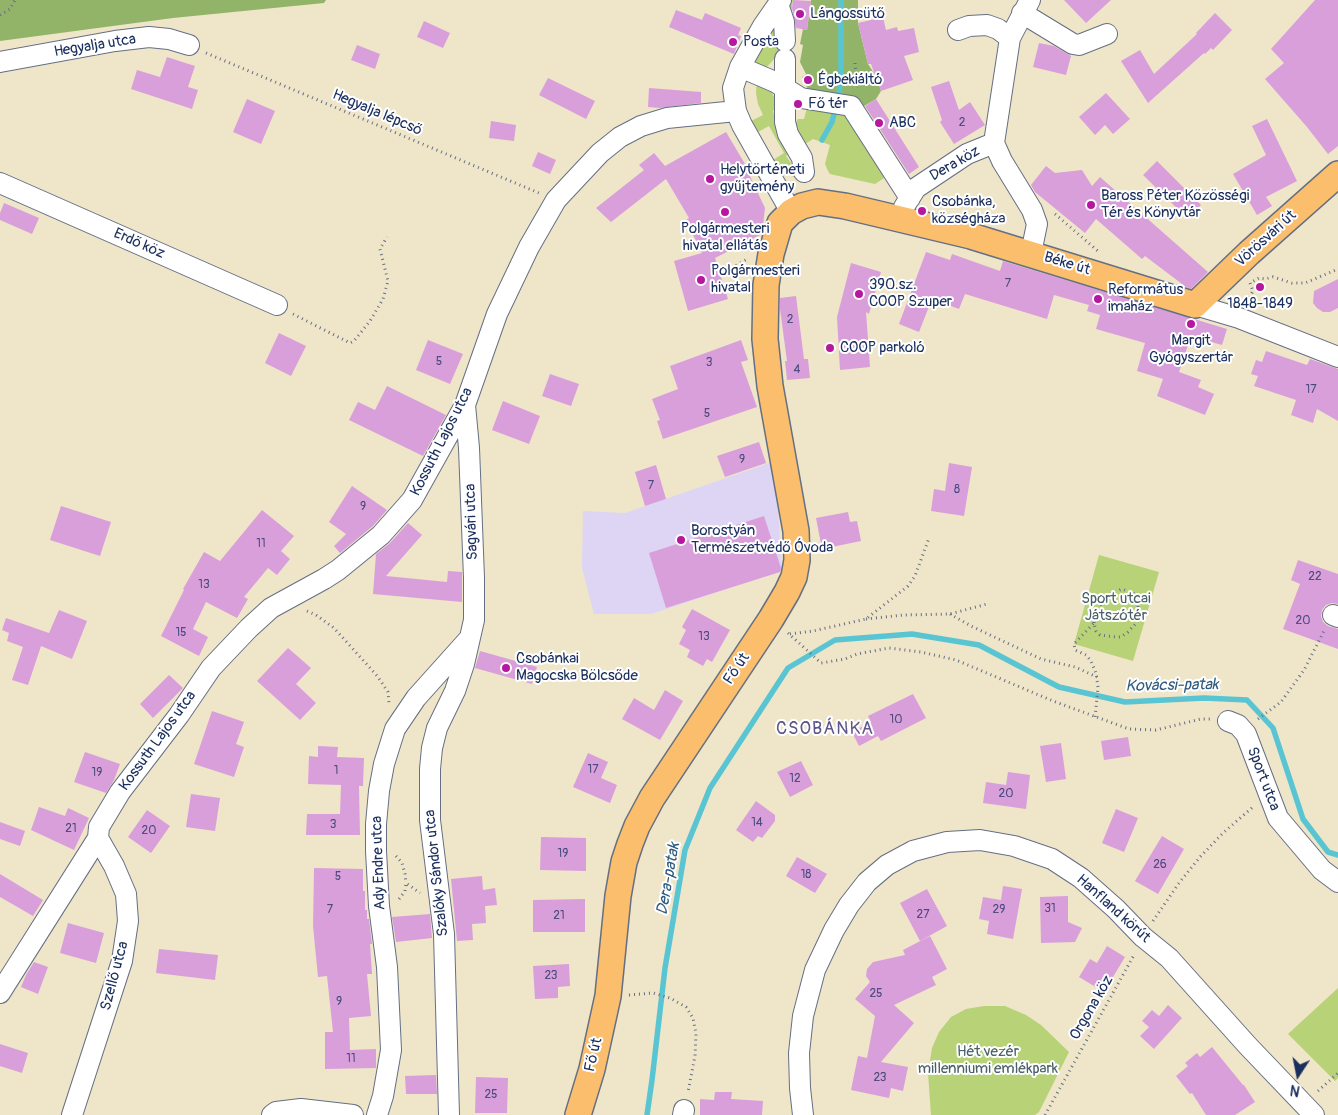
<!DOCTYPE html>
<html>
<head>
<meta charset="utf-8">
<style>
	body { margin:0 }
	#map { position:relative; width:1338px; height:1115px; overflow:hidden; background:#efe5c9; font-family:Pangolin,sans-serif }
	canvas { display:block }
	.north { position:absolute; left:1273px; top:1050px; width:50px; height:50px; -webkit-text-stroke:4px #fff; paint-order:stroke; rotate:191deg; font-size:14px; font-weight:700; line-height:20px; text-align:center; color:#1b2f5e }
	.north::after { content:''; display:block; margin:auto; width:18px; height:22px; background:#1b2f5e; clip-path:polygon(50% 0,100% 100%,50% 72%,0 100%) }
</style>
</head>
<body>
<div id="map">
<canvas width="1338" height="1115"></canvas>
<div class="north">N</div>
</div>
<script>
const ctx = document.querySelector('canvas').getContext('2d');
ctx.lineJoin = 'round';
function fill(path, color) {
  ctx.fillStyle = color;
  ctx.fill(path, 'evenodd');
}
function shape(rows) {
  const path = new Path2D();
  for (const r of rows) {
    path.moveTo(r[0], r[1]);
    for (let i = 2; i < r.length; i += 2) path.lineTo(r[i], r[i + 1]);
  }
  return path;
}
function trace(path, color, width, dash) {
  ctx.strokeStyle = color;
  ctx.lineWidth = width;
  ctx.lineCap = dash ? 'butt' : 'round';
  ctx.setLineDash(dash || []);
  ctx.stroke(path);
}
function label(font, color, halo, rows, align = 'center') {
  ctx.font = font + ' Pangolin,sans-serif';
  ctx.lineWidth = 4;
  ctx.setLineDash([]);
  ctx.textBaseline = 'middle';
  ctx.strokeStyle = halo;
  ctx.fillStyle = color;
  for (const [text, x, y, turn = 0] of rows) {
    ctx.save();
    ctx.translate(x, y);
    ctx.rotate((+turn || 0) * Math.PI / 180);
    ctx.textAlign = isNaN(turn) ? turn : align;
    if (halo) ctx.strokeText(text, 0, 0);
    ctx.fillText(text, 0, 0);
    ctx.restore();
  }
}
fill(shape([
	[775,461,782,571,651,614,594,614,582,568,583,511,625,513]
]), '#ded5f5');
fill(shape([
	[789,0,793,0,787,41,780,41,777,56,764,70,748,64],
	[757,79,767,83,778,105,773,111,778,130,791,152,786,156,796,170,794,177,782,171,773,160,784,153,769,126,758,132,751,121,763,115,758,104,756,93],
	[808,104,845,107,890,174,875,184,830,174,828,171,825,164,830,145,813,139,802,146,791,130,798,119,804,119],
	[1099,555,1159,572,1133,661,1074,644],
	[1338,988,1338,1078,1335,1081,1288,1034],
	[984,1006,1005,1006,1026,1015,1041,1025,1069,1052,1039,1112,1035,1115,931,1115,928,1073,932,1048,939,1032,951,1017,966,1009]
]), '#b8d277');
fill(shape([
	[0,0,326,0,324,3,173,18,0,41],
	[811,0,858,0,858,23,868,64,876,76,881,91,876,99,859,109,811,95,802,77,806,74,800,62,803,45,800,44,803,29,807,30]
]), '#92b468');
trace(shape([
	[822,140,832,122,839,95,841,74,841,0],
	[647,1115,652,1080,665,968,685,850,710,788,788,668,835,640,912,634,979,645,1059,687,1125,702,1204,698,1247,700,1273,728,1303,819,1328,852,1338,855]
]), '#59c5d3', 5.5);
fill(shape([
	[793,0,811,1,807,30,796,28,792,8],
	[1064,0,1111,0,1086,23],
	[1315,0,1338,0,1338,146,1328,154,1307,127,1265,79,1284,63,1271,49],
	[676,10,702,20,705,13,741,28,738,35,741,36,734,54,669,27],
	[1215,13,1232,30,1213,50,1211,48,1205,54,1204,53,1148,103,1121,61,1140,50,1154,74,1197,34,1196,33],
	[883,17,886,30,897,27,898,31,914,28,919,52,904,56,913,80,881,91,871,64,868,64,858,23],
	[424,21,450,33,443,48,417,37],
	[1039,43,1054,46,1071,56,1066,75,1033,67],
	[357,45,380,54,375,69,351,60],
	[167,57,195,66,188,87,198,90,192,109,131,89,137,70,160,77],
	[548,78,595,101,586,119,539,95],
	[949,81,959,110,970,102,985,125,954,144,940,122,942,120,931,87],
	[649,88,701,92,701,103,660,108,648,107],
	[1106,93,1130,119,1113,134,1105,125,1095,135,1079,117],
	[247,99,275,111,261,144,233,132],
	[876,99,919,167,909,174,865,106],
	[1267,119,1297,181,1266,197,1272,206,1257,215,1233,174,1266,155,1252,126],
	[491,121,516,125,514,141,489,138],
	[726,132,748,169,747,170,765,208,762,234,715,258,728,299,688,311,674,261,702,253,686,220,689,218,666,179,611,222,596,208,644,170,639,165,654,153,665,166],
	[538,152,556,160,550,174,532,166],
	[1157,161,1201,205,1188,219,1143,175],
	[1046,166,1055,173,1082,170,1092,186,1100,177,1208,272,1191,289,1186,287,1145,256,1142,259,1096,219,1085,233,1035,192,1031,185],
	[4,203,39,218,32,234,0,220,0,213],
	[926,252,950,260,952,254,1000,271,1003,261,1227,329,1222,345,1191,336,1179,372,1201,380,1198,387,1214,394,1205,415,1157,396,1163,379,1137,371,1145,343,1096,329,1100,315,1087,311,1089,305,1054,295,1047,319,965,294,959,309,932,299,919,332,899,324],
	[851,263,881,272,869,314,866,312,870,367,840,370,837,317],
	[1338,279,1338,308,1330,312,1323,312,1317,308,1313,303,1314,291],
	[796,296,804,359,808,359,810,378,787,380,785,361,787,361,780,309,780,298],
	[279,333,306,346,291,376,265,363],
	[428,340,463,354,450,384,416,370],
	[741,340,748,360,741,362,757,407,663,439,657,421,660,420,652,399,678,389,670,366],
	[1266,351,1307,365,1310,359,1338,369,1338,421,1317,409,1313,423,1291,415,1296,400,1254,386,1258,376,1251,374,1256,360,1262,362],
	[550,374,579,384,571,406,542,396],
	[387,386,446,415,423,456,349,420,358,402,375,410],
	[503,401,540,416,529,444,492,430],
	[759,442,766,463,725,477,717,456],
	[949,463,972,467,964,516,931,511,934,489,945,491],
	[656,465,666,499,645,506,635,472],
	[352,486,387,510,373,526,340,553,334,546,346,534,329,522],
	[61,506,111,522,100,556,50,540],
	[262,510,294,536,281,551,290,559,277,575,268,568,244,597,248,599,237,618,206,602,193,629,208,637,199,656,161,636,184,590,183,589,204,552,220,561],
	[848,512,850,522,857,521,861,541,822,549,816,518],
	[764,516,781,568,780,572,666,608,649,553],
	[408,523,422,535,386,576,447,582,448,571,462,572,462,602,373,594,376,554,390,543],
	[1298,560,1338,574,1338,604,1332,603,1326,605,1322,610,1321,616,1323,622,1328,626,1338,629,1338,649,1283,629,1300,584,1291,580],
	[692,609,730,630,712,662,707,659,703,666,687,657,690,650,679,644,686,630,682,627],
	[59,610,87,621,72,659,41,646,28,685,12,680,23,647,7,641,9,633,2,630,6,618,49,633],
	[288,648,311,668,296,684,316,703,300,720,257,681],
	[480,651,537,667,532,684,475,668],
	[169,675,183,688,153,718,140,704],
	[665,690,683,701,660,740,622,719,634,698,654,710],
	[913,694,926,718,881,741,878,736,859,746,852,732,871,722,868,716],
	[212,711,244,722,236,744,244,747,234,777,194,764],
	[1128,737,1131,756,1104,760,1101,741],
	[1061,743,1066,779,1046,782,1040,746],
	[318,746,338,747,337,757,364,758,363,786,359,786,360,835,306,835,307,814,340,814,341,785,308,784,309,756,318,757],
	[85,752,120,764,114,780,106,793,74,782],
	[588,753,608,762,601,778,617,785,610,803,573,787],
	[801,761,813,785,790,797,777,772],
	[1008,772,1030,775,1026,809,983,803,986,782,1006,785],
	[191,794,220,798,215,831,186,827],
	[756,801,775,815,775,821,762,838,758,836,753,842,736,830],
	[39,807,65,816,68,808,89,818,74,850,31,830],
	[1116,809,1138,818,1124,852,1102,843],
	[147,810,170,826,151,853,128,837],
	[0,822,25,831,20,846,0,839],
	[1162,836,1184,849,1158,894,1135,881],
	[541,837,586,838,586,871,540,870],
	[797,857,827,874,815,893,786,876],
	[314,868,363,869,363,891,365,891,365,910,367,910,367,919,369,919,372,944,370,944,372,974,367,974,371,1016,349,1018,350,1050,376,1049,376,1068,325,1069,325,1032,333,1032,327,976,318,977,313,926],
	[0,874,43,900,33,916,0,897],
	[482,876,483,890,495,888,497,905,485,906,486,923,472,924,473,940,457,941,451,879],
	[1003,886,1022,889,1013,939,987,934,989,921,979,919,983,897,1001,900],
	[927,889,947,926,920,941,900,903],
	[1068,896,1068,922,1082,928,1075,942,1041,943,1040,897],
	[585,899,585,932,533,932,533,900],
	[430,914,432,938,396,942,392,917],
	[68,923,104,933,96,963,60,953],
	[930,936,947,969,932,977,936,985,894,1005,914,1023,881,1062,908,1067,903,1091,891,1088,889,1098,851,1090,858,1056,867,1058,875,1016,855,999,870,982,866,976,867,969,873,962,905,955,903,950],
	[1107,946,1125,957,1104,992,1079,977,1090,959,1097,963],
	[159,949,218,955,215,980,156,973],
	[34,962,48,967,38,994,21,987,26,975],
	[569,964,570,986,558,987,558,998,535,999,533,966],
	[1168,1005,1182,1018,1154,1049,1140,1036,1149,1027,1142,1021,1152,1010,1159,1016],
	[0,1044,28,1053,22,1073,0,1066],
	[1212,1047,1243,1085,1244,1085,1255,1102,1235,1115,1206,1115,1192,1093,1190,1094,1176,1076,1188,1066,1185,1063,1197,1053,1200,1057],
	[436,1075,437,1094,406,1094,405,1076],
	[476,1077,508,1078,507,1113,475,1113],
	[715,1092,732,1092,731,1099,763,1101,762,1115,700,1115,700,1099,714,1100]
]), '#d99fdb');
const minor = shape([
	[781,0,763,26,740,67,733,88,736,111,742,125,791,212],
	[1030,0,1010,38,994,143,1002,161,1032,210,1037,224,1031,253],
	[778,4,784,22,785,41],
	[1022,13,1073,44,1079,45,1107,34],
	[958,30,969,26,987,25,998,29,1010,38],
	[785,59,785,122,788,134,802,158,804,172],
	[0,62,115,41,149,37,169,39,189,45],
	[740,67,775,82,801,98,851,106,910,198],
	[0,183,277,305],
	[904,207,916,188,967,154,994,143],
	[1195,305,1239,318,1338,357],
	[1333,615,1338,617],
	[1228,721,1238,725,1246,734,1278,818,1322,870,1338,882],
	[0,993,98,838,99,827,120,792,179,715,211,668,249,628,271,608,324,579,338,570,381,535,412,500,465,405,497,314,529,247,556,200,600,153,620,137,641,126,667,118,736,111],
	[72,1115,122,961,128,921,126,894,114,866,98,838],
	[272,1115,276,1112,301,1109,353,1115],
	[377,1115,383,1096,391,1050,387,967,379,906,376,851,376,824,379,791,384,764,395,729,416,698,468,640],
	[449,1115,444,934,430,820,430,769,432,748,437,728,455,691,464,664,474,620,474,578,469,448,465,405],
	[683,1115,684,1110],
	[803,1115,800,1088,799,1053,803,1016,815,970,834,930,849,905,867,882,887,865,913,851,947,842,980,840,1014,846,1052,859,1081,878,1116,909,1143,937,1169,958,1248,1046,1314,1115]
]);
const major = shape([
	[578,1115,592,1069,608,996,618,896,624,862,630,844,637,826,652,798,771,619,787,592,794,577,797,560,796,531,770,386,765,339,766,285,771,254,780,223,791,212,802,206,818,202,845,206,971,236,1195,305,1249,253,1338,174]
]);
trace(minor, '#656f83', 22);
trace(major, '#656f83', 28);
trace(shape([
	[0,15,10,9,15,0],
	[206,53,539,193],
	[855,63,857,88],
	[1055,214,1098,251],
	[723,273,749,258],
	[1247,302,1253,291,1250,283,1259,278,1265,279,1273,277,1292,283,1305,283,1338,269],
	[293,314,350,343,354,341,370,321,383,299,388,281,380,249,387,237],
	[307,611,316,615,334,628,362,659,378,677,388,692,389,703],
	[950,614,971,626,1041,659,1075,667,1097,677],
	[866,619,904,615,950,614,987,604],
	[1094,623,1094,613,1096,609,1111,594,1122,589,1137,595,1139,620,1128,632,1121,637,1116,637,1100,635,1096,631,1094,623,1074,644,1075,650,1086,655,1091,661,1096,673,1098,687,1095,718],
	[788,633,821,663,845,659,857,654,889,648,921,652,956,660,1053,701,1129,729,1156,730,1201,719,1210,719],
	[790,634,813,631,866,619,908,586,915,576,929,538],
	[1258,719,1281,702,1304,670,1324,631],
	[396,856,402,863,405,874,406,883],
	[399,899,405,891,406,883,420,893],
	[1153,921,1179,883,1200,857,1223,833,1254,806],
	[629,995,653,993,670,998,686,1007,693,1018,696,1034,695,1056,688,1092],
	[1318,1091,1338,1073],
	[1045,1115,1134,955]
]), '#656f83', 3, [1, 4]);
trace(minor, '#fff', 20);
trace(major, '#fabe6d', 25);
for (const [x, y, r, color] of [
	[800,14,5,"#b5179e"],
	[733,42,5,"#b5179e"],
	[808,80,5,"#b5179e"],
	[798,104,5,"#b5179e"],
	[879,123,5,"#b5179e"],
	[710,179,5,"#b5179e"],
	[1091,205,5,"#b5179e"],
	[922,211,5,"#b5179e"],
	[725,212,5,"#b5179e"],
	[701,280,5,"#b5179e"],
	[1260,287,5,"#b5179e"],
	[859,294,5,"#b5179e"],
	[1098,299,5,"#b5179e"],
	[1191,324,5,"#b5179e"],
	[830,348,5,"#b5179e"],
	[681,540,5,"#b5179e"],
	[506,668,5,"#b5179e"]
]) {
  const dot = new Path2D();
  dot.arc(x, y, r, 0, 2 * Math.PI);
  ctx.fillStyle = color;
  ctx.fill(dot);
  trace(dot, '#fff', 2);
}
label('12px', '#4a4b7d', null, [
	["2",962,123],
	["7",1008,284],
	["2",790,320],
	["5",439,362],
	["3",709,363],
	["4",797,370],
	["17",1311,390],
	["5",707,414],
	["9",742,460],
	["7",651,486],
	["8",957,490],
	["9",363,507],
	["11",261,544],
	["22",1315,577],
	["13",204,585],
	["20",1303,621],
	["15",181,633],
	["13",704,637],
	["10",896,720],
	["17",593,770],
	["1",336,771],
	["19",97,773],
	["12",795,779],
	["20",1006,794],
	["14",757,823],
	["3",333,825],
	["21",71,829],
	["20",149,831],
	["19",563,854],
	["26",1160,865],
	["18",806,875],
	["5",338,877],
	["31",1050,909],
	["7",330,910],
	["29",999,910],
	["27",923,915],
	["21",559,916],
	["23",551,976],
	["25",876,994],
	["9",339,1002],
	["11",351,1059],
	["23",880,1078],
	["25",491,1095]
]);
label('15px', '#1b2f5e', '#fff', [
	["Lángossütő",810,14],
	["Posta",743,42],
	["Égbekiáltó",818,80],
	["Fő tér",808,104],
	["ABC",889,123],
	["Helytörténeti",720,170],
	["gyűjtemény",720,187],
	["Baross Péter Közösségi",1101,196],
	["Tér és Könyvtár",1101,213],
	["Csobánka,",932,202],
	["községháza",932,219],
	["Polgármesteri",725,229,"center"],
	["hivatal ellátás",725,246,"center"],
	["Polgármesteri",711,271],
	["hivatal",711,288],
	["390.sz.",869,285],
	["COOP Szuper",869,302],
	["Református",1108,290],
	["imaház",1108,307],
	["1848-1849",1260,304,"center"],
	["Margit",1191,341,"center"],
	["Gyógyszertár",1191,358,"center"],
	["COOP parkoló",840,348],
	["Borostyán",691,531],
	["Természetvédő Óvoda",691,548],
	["Csobánkai",516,659],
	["Magocska Bölcsőde",516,676]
], 'left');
label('15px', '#1b2f5e', '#fff', [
	["Hegyalja utca",95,46,-9],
	["Hegyalja lépcső",377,113,23],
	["Dera köz",955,164,-30],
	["Vörösvári út",1266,239,-42],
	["Erdő köz",139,244,24],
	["Béke út",1067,264,17],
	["Kossuth Lajos utca",442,442,-63],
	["Sagvári utca",472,522,-92],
	["Fő út",737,669,-56],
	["Kossuth Lajos utca",158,741,-54],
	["Sport utca",1263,779,69],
	["Ady Endre utca",379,863,-92],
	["Szalóky Sándor utca",437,873,-96],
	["Hanfland körút",1113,909,42],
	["Szellő utca",115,976,-75],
	["Orgona köz",1092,1008,-60],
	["Fő út",594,1055,-77]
]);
label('15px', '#4a6066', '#fff', [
	["Sport utcai",1116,599],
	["Játszótér",1116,616],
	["Hét vezér",988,1052],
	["millenniumi emlékpark",988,1069]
]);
label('italic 16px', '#2e5c81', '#fff', [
	["Kovácsi-patak",1172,686,-1],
	["Dera-patak",669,879,-80]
]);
ctx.letterSpacing = '1px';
label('18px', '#5e568a', '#fff', [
	["CSOBÁNKA",825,729]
]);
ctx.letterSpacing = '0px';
</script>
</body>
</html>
